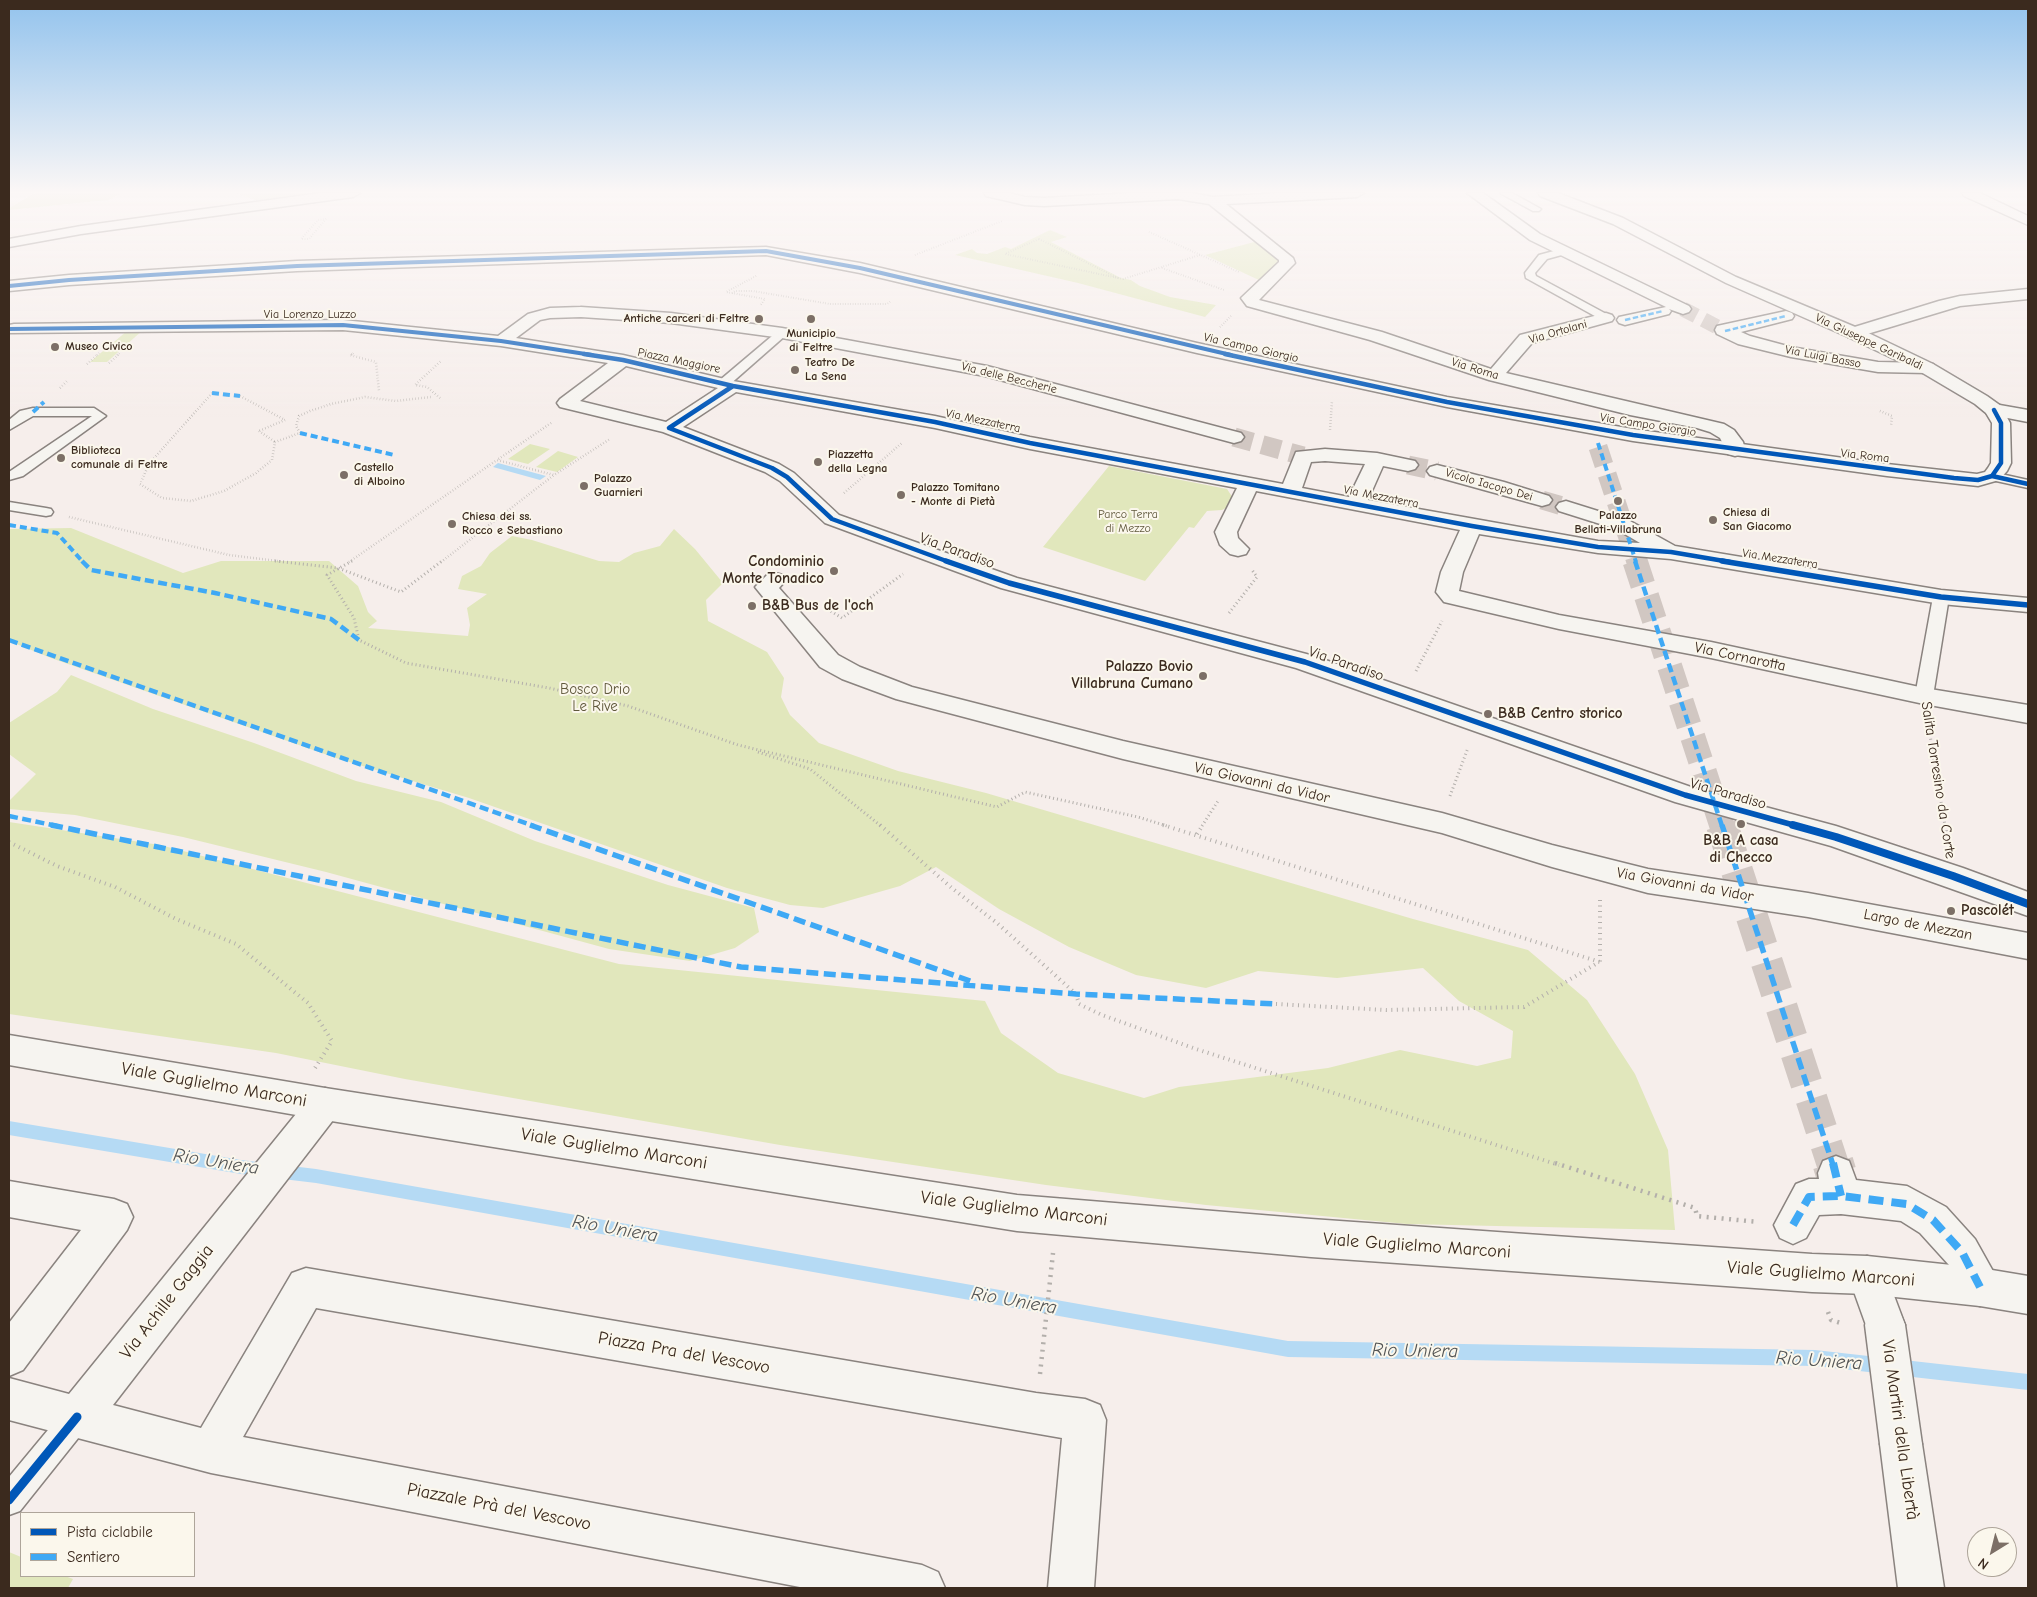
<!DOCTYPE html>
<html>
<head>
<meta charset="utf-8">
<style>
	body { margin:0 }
	#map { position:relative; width:2037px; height:1597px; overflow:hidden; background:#f6eeeb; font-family:"Comic Neue",sans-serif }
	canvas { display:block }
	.frame { position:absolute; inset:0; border:10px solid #3b2a1e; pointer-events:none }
	.legend { position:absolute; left:20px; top:1512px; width:175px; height:65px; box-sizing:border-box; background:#fbf7ec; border:1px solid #aea59a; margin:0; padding:6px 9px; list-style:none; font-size:15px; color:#3b2a1e }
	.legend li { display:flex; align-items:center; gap:10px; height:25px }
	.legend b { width:25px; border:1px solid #aea59a }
	.north { position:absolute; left:1967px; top:1527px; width:50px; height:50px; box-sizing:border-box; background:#fbf7ec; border:1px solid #aea59a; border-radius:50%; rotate:216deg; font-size:14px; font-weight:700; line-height:20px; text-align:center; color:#3b2a1e }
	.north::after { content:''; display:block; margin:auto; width:18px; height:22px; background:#7c6f66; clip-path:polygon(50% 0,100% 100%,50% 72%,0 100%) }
</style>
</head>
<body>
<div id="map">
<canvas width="2037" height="1597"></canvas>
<div class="frame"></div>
<ul class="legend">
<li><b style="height:6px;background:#0057b8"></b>Pista ciclabile</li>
<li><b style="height:6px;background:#3fa9f5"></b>Sentiero</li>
</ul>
<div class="north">N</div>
</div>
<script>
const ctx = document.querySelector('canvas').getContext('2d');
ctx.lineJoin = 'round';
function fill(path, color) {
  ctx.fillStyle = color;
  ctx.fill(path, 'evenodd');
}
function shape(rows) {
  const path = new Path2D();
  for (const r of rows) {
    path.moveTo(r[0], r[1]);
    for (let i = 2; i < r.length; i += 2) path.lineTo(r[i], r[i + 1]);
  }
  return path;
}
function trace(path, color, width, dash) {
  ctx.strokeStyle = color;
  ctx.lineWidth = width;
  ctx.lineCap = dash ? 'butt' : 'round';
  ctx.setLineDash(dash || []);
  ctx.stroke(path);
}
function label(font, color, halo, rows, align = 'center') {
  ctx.font = font + ' "Comic Neue",sans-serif';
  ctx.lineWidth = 4;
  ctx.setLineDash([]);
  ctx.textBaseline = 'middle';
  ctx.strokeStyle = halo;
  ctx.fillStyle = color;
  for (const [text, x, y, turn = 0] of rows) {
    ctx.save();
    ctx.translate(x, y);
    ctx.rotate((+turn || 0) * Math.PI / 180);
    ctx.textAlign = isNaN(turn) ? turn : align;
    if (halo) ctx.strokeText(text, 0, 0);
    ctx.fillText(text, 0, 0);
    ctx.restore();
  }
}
fill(shape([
	[35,193,123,193,108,200,9,210,9,208],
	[235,193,324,193,256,200],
	[1050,230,1067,237,1051,242,1121,278,1131,280,1140,286,1170,297,1216,305,1205,317,1078,283,955,255,972,249,977,253,987,254,1005,247,1011,249],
	[1258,241,1279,259,1274,269,1261,281,1205,255],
	[143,330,107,362,90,362,127,331],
	[530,444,550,449,528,464,508,459],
	[558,451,578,457,557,472,536,467],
	[1109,466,1227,489,1233,498,1228,507,1222,510,1207,511,1194,528,1189,527,1145,581,1043,547],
	[71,528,183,573,221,561,329,561,358,586,368,612,377,621,368,628,468,636,470,625,467,608,487,594,458,589,462,576,481,566,490,553,512,536,532,540,599,561,619,562,634,553,660,546,674,529,695,549,723,583,706,600,708,621,767,652,784,678,781,697,790,715,819,743,898,771,986,793,1413,919,1528,950,1587,1000,1635,1074,1668,1150,1675,1230,1407,1224,1206,1205,1046,1185,780,1145,405,1079,276,1053,9,1014,9,822,160,845,619,964,985,1001,1001,1033,1058,1073,1144,1098,1179,1087,1328,1068,1400,1050,1477,1066,1511,1058,1513,1031,1459,1001,1423,968,1337,978,1258,971,1206,988,1136,975,1069,947,999,909,936,867,900,886,823,908,790,905,727,888,469,798,336,758,51,658,9,641,9,529],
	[71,675,153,709,254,743,356,781,441,802,535,841,668,885,754,908,759,932,735,948,690,961,609,949,326,872,183,837,75,815,9,809,9,801,36,774,9,754,9,723,57,692],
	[9,1552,21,1557,21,1576,65,1576,73,1579,68,1588,9,1588]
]), '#e1e7bc');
fill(shape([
	[498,463,546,476,540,480,493,467]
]), '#b5daf4');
fill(shape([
	[9,1121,241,1160,316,1169,1288,1341,1815,1350,2028,1374,2028,1390,1815,1366,1288,1357,316,1183,241,1174,9,1135,9,1121]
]), '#b5daf4');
trace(shape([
	[1683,309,1723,330]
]), '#d1c7c2', 15, [15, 8]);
trace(shape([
	[1234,437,1303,456],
	[1598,447,1636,562],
	[1408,465,1437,471],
	[1542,500,1566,507]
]), '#d1c7c2', 19, [19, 10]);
trace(shape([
	[1635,561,1722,826]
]), '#d1c7c2', 25, [25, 12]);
trace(shape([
	[1722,825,1833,1165]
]), '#d1c7c2', 32, [32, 16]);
trace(shape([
	[1833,1163,1836,1173]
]), '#d1c7c2', 41, [41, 21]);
const lane = shape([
	[1500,193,1512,193,1541,209,1539,211,1533,211,1500,193],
	[1565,248,1569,249,1569,253,1547,259,1535,273,1536,276,1610,316,1612,318,1610,320,1602,320,1526,278,1525,273,1539,255,1565,248],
	[782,330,786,331,788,333,786,335,728,386,720,386,718,383,720,380,778,331,782,330],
	[33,408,94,408,106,416,23,476,9,480,9,472,92,416,33,416,9,430,9,420,20,411,33,408],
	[1992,472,2028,480,2028,488,1987,479,1985,476,1992,472],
	[9,502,46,508,51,509,53,512,51,515,46,516,9,510,9,502],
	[1941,592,1946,594,1949,597,1933,696,1930,700,1924,702,1918,700,1915,696,1933,597,1936,594,1941,592],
	[77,1403,87,1407,91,1417,87,1427,20,1511,9,1515,9,1477,67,1407,77,1403]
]);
const street = shape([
	[321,193,360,193,353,197,81,234,9,247,9,239,81,226,321,193],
	[984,193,1009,193,1025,197,1044,198,1133,193,1192,193,1213,197,1280,193,1364,193,1357,197,1226,204,1293,258,1295,263,1292,266,1259,300,1382,332,1491,369,1520,335,1606,313,1612,315,1614,318,1612,321,1532,343,1506,373,1724,424,1734,430,1743,442,1745,450,1742,454,1735,456,1728,454,1720,438,1710,432,1697,428,1630,415,1489,380,1370,340,1247,306,1241,298,1279,262,1279,260,1209,204,1178,199,1044,206,1025,205,986,196,984,193],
	[1467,193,1483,193,1540,234,1689,306,1691,309,1689,312,1683,314,1669,309,1671,311,1669,314,1625,325,1619,323,1617,320,1619,317,1666,307,1530,240,1467,193],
	[2028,289,2028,299,1960,306,1854,338,1848,337,1846,333,1848,329,1939,301,1960,296,2028,289],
	[581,307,671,313,782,328,987,366,1241,433,1244,437,1241,441,1234,443,985,376,782,338,671,323,581,317,550,318,540,320,516,338,623,355,733,381,935,416,1030,437,1283,484,1296,452,1325,449,1377,453,1415,461,1418,465,1415,469,1408,471,1383,466,1368,500,1598,541,1640,543,1616,529,1559,511,1556,507,1559,503,1566,501,1630,521,1675,546,1941,590,2028,598,2028,612,1941,604,1671,559,1598,553,1479,534,1463,572,1459,591,1559,615,1711,642,1924,688,2028,705,2028,723,1924,704,1711,658,1559,629,1444,602,1436,592,1441,572,1460,530,1256,491,1237,532,1238,538,1249,549,1246,554,1238,556,1230,554,1220,545,1215,532,1237,488,1030,449,935,428,736,392,683,427,779,464,794,473,839,515,1017,578,1314,656,1691,787,1836,826,1963,868,2028,892,2028,916,1831,846,1675,802,1296,668,1001,588,825,523,780,481,765,472,663,432,560,407,557,403,560,399,608,363,501,346,343,330,9,333,9,325,14,324,343,320,498,336,528,314,550,308,581,307],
	[626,366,718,388,666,422,580,401,626,366],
	[1325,461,1365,464,1349,497,1302,488,1311,462,1325,461],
	[1786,311,1792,313,1794,316,1792,319,1741,332,1750,336,1791,347,1878,362,1927,363,1933,364,1936,368,1933,372,1927,373,1878,372,1791,357,1738,344,1717,334,1715,330,1717,326,1786,311],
	[1994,404,2028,410,2028,422,1987,414,1985,410,1987,406,1994,404],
	[1437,465,1504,482,1549,496,1552,500,1549,504,1542,506,1430,475,1427,471,1430,467,1437,465],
	[775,573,783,575,786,580,779,588,838,655,860,667,912,687,1123,741,1442,813,1552,845,1648,869,1808,893,2028,933,2028,959,1808,917,1648,893,1552,867,1442,833,1123,759,896,699,842,679,820,667,755,587,767,575,775,573],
	[325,1088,337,1093,342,1104,337,1115,113,1405,201,1428,292,1273,306,1268,1036,1393,1085,1399,1100,1405,1106,1420,1094,1588,1048,1588,1062,1438,316,1308,243,1437,922,1565,938,1572,945,1588,805,1588,211,1473,9,1420,9,1378,69,1394,313,1093,325,1088],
	[1836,1156,1849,1161,1856,1180,1907,1186,1946,1207,1975,1239,1994,1273,1999,1287,1994,1301,1980,1306,1966,1301,1949,1265,1920,1233,1901,1221,1841,1214,1819,1215,1806,1238,1793,1244,1780,1238,1774,1225,1796,1184,1809,1179,1819,1179,1818,1173,1823,1161,1836,1156],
	[9,1181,114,1199,127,1204,133,1217,127,1230,23,1370,9,1376,9,1323,81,1230,9,1217,9,1181],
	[1867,1256,1881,1261,1905,1325,1899,1339,1885,1345,1871,1339,1848,1275,1853,1261,1867,1256],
	[1901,1423,1916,1429,1922,1444,1944,1588,1898,1588,1880,1444,1886,1429,1901,1423]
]);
const secondary = shape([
	[1538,193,1558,193,1623,218,1736,277,1860,329,1933,364,1987,396,2001,406,2010,423,2011,463,2007,471,1999,480,1978,486,1887,476,1633,441,1447,407,1197,353,860,273,766,255,297,271,69,285,9,291,9,281,69,275,297,261,766,247,860,263,1197,343,1447,397,1633,429,1887,464,1977,474,1985,472,1988,468,1991,463,1992,423,1986,413,1975,404,1921,372,1848,337,1726,283,1613,224,1540,196,1538,193],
	[9,1035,325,1088,1017,1195,1311,1219,1812,1254,1867,1256,1980,1268,2028,1276,2028,1314,1980,1306,1867,1294,1812,1292,1311,1257,1017,1231,325,1120,9,1065,9,1035],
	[1885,1305,1899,1311,1905,1325,1922,1444,1916,1459,1901,1465,1886,1459,1880,1444,1865,1325,1871,1311,1885,1305]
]);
const primary = shape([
	[1962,193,1980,193,2028,216,2028,225,1964,196,1962,193]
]);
trace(lane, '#8a837f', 3);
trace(street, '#8a837f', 3);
trace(secondary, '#8a837f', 3);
trace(primary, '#8a837f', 3);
trace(shape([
	[326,219,309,239,301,239,318,220,326,219],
	[1149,232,1239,272],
	[1039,239,1118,278,1005,254,1039,239],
	[915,255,1002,221],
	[1162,268,1224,290],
	[756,276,726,292,765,299,760,306],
	[1118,278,1123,279,1200,255],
	[732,293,735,291,753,291,830,304,887,304,891,301],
	[1220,327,1231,316],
	[97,355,99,353],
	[117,355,121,352],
	[351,355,355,352]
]), '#b3afab', 2, [0.5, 2]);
trace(shape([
	[352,354,350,355,376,362,379,391],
	[109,363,119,354],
	[87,364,98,354],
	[60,388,68,380],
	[212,393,149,464,140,484,162,498,191,501,224,491,256,473,272,460,275,442,300,433,296,426,299,416,310,411,331,404,365,397,396,401,431,397],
	[240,396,285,420,259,431],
	[440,398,427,387,415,385,442,360],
	[1880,411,1892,416,1891,426],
	[551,423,497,460,554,475,610,439],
	[1330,430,1332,401],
	[259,431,275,442],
	[844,493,903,442],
	[69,517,229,555,286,562],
	[349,562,497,460],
	[441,562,554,475]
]), '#b3afab', 2.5, [0.5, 2.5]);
trace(shape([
	[275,561,338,568,401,592,442,561],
	[352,561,327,575,354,618,359,640,406,663,549,688,628,706,738,745,997,807,1025,792,1138,817,1167,826],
	[824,607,842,618,903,574],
	[1229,613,1257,577,1252,570],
	[1416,671,1442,621],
	[1928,723,1945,826],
	[758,752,810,769,881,826],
	[1450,796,1468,748],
	[1202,826,1218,801]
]), '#b3afab', 3, [1, 3]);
trace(shape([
	[880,825,953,889,997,923,1076,994,1079,1004,1102,1015,1196,1049,1559,1165],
	[1163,825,1600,962],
	[1945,825,1948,843],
	[1197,834,1203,825],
	[9,842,57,866,115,887,176,919,236,944,308,1003,332,1041,315,1068],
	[1600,900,1600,962],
	[1276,1004,1386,1010,1524,1007,1599,962]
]), '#b3afab', 4, [1, 4.5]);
trace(shape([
	[1555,1163,1695,1208,1697,1216,1758,1222],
	[1828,1312,1831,1320,1844,1324],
	[1040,1374,1053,1253]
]), '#b3afab', 4.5, [2, 5.5]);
fill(lane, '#f6f4f0');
fill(street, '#f6f4f0');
fill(secondary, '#f6f4f0');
fill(primary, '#f6f4f0');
trace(shape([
	[1625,320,1663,311],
	[1725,331,1786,316]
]), '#3fa9f5', 2.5, [5.5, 2.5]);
trace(shape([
	[212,393,240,396],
	[33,412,44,402],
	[300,433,394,455],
	[1598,443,1636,562],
	[9,525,57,533,83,562]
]), '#3fa9f5', 4, [7, 4]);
trace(shape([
	[82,561,91,570,215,593,331,619,359,640],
	[1635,561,1722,826],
	[9,640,534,826],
	[9,816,57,826]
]), '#3fa9f5', 4.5, [9, 4.5]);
trace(shape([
	[51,825,741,967,1076,994,1276,1004],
	[530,825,973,982],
	[1722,825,1833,1165]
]), '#3fa9f5', 5.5, [12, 5.5]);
trace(shape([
	[1833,1163,1841,1196],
	[1793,1225,1809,1197,1841,1196,1907,1204,1933,1220,1962,1252,1980,1287]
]), '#3fa9f5', 8, [15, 8]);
trace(shape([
	[9,286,69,280,297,266,766,251,860,268,1231,355],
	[9,329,343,325,501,341,592,355]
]), '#0057b8', 4);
trace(shape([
	[584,354,623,360,733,386,935,422,1030,443,1472,526,1598,547,1671,552,1730,562],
	[1225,354,1447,402,1633,435,1954,478,1978,480,1992,476,2028,484],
	[669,428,772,468,787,477,832,519,949,562],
	[669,428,733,386],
	[1992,476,2001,463,2001,423,1994,410]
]), '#0057b8', 4.5);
trace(shape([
	[946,561,1009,583,1305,662,1685,795,1797,826],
	[1722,561,1941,597,2028,605]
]), '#0057b8', 5.5);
trace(shape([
	[1793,825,1836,837,1953,876,2028,904]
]), '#0057b8', 8);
trace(shape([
	[9,1500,77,1417]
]), '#0057b8', 9);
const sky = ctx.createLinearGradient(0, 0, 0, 417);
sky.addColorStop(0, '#93c3ed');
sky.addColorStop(0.46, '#fbf7f6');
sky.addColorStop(1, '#fbf7f600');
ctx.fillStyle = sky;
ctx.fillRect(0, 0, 2037, 417);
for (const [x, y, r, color] of [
	[759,319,5,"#7c6f66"],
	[811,319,5,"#7c6f66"],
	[55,347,5,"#7c6f66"],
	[795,370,5,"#7c6f66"],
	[61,458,5,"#7c6f66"],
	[818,462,5,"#7c6f66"],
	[344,475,5,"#7c6f66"],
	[584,486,5,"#7c6f66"],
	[901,495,5,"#7c6f66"],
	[1618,501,5,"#7c6f66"],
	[1713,520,5,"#7c6f66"],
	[452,524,5,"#7c6f66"],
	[834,571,5,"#7c6f66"],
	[752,606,5,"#7c6f66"],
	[1203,676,5,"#7c6f66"],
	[1488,714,5,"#7c6f66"],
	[1741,824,5,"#7c6f66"],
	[1951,911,5,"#7c6f66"]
]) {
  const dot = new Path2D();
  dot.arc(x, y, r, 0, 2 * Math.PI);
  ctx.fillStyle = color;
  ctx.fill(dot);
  trace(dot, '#fbf7ec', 2);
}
label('12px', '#3b2a1e', '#fbf7ec', [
	["Via Lorenzo Luzzo",310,315],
	["Via Ortolani",1558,332,-16],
	["Via Giuseppe Garibaldi",1869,342,25],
	["Via Campo Giorgio",1251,348,13],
	["Via Luigi Basso",1823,357,11],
	["Piazza Maggiore",679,361,12],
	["Via Roma",1475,369,17],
	["Via delle Beccherie",1009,378,14],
	["Via Mezzaterra",983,421,12],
	["Via Campo Giorgio",1648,425,9],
	["Via Roma",1865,456,7],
	["Vicolo Iacopo Dei",1489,485,16],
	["Via Mezzaterra",1381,497,11],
	["Via Mezzaterra",1780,559,9]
]);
label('bold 12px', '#3b2a1e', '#fbf7ec', [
	["Antiche carceri di Feltre",749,319,"right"],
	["Municipio",811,334,"center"],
	["di Feltre",811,348,"center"],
	["Museo Civico",65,347],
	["Teatro De",805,363],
	["La Sena",805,377],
	["Biblioteca",71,451],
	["comunale di Feltre",71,465],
	["Piazzetta",828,455],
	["della Legna",828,469],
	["Castello",354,468],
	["di Alboino",354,482],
	["Palazzo",594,479],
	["Guarnieri",594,493],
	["Palazzo Tomitano",911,488],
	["- Monte di Pietà",911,502],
	["Chiesa di",1723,513],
	["San Giacomo",1723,527],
	["Palazzo",1618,516,"center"],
	["Bellati-Villabruna",1618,530,"center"],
	["Chiesa dei ss.",462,517],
	["Rocco e Sebastiano",462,531]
], 'left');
label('12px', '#60583c', '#fbf7ec', [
	["Parco Terra",1128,515],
	["di Mezzo",1128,529]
]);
label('15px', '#3b2a1e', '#fbf7ec', [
	["Via Paradiso",957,551,20],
	["Via Cornarotta",1740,657,12],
	["Via Paradiso",1346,664,19],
	["Salita Torresino da Corte",1938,780,81],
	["Via Giovanni da Vidor",1262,783,13],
	["Via Paradiso",1728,794,16],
	["Via Giovanni da Vidor",1685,885,10],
	["Largo de Mezzan",1918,925,11]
]);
label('bold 15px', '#3b2a1e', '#fbf7ec', [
	["Condominio",824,562,"right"],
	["Monte Tonadico",824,579,"right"],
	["B&B Bus de l'och",762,606],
	["Palazzo Bovio",1193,667,"right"],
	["Villabruna Cumano",1193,684,"right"],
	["B&B Centro storico",1498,714],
	["B&B A casa",1741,841,"center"],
	["di Checco",1741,858,"center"],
	["Pascolét",1961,911]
], 'left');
label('15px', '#60583c', '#fbf7ec', [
	["Bosco Drio",595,690],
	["Le Rive",595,707]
]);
label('18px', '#3b2a1e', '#fbf7ec', [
	["Viale Guglielmo Marconi",214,1085,10],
	["Viale Guglielmo Marconi",614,1149,9],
	["Viale Guglielmo Marconi",1014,1209,7],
	["Viale Guglielmo Marconi",1417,1246,4],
	["Viale Guglielmo Marconi",1821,1274,4],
	["Via Achille Gaggia",167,1302,-52],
	["Piazza Pra del Vescovo",684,1353,10],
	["Via Martiri della Libertà",1900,1430,82],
	["Piazzale Prà del Vescovo",499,1507,11]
]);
label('italic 19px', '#525454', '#fbf7ec', [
	["Rio Uniera",216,1162,9],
	["Rio Uniera",615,1229,10],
	["Rio Uniera",1014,1301,10],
	["Rio Uniera",1415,1351,1],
	["Rio Uniera",1819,1361,4]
]);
</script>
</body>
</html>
